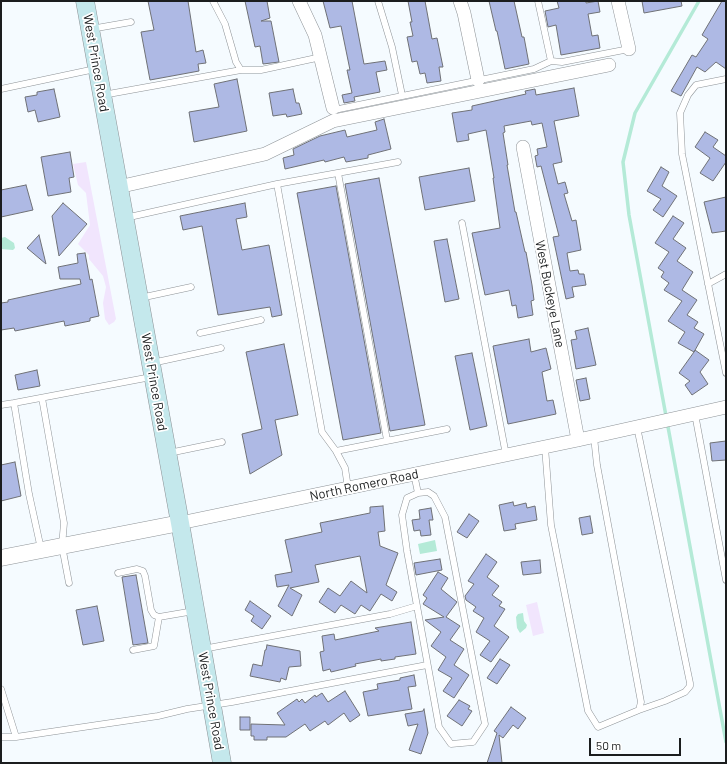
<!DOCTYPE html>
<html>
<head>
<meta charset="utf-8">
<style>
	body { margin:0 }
	#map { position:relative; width:727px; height:764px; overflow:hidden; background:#f5fbff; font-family:Barlow,sans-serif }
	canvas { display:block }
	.frame { position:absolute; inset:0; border:2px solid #1b1d1e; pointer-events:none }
	.scale { position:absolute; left:589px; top:738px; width:92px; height:18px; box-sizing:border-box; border:2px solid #1b1d1e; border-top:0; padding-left:5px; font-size:12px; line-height:14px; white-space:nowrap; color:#1b1d1e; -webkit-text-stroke:3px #fff; paint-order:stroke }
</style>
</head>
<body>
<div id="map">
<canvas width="727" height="764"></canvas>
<div class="frame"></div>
<div class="scale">50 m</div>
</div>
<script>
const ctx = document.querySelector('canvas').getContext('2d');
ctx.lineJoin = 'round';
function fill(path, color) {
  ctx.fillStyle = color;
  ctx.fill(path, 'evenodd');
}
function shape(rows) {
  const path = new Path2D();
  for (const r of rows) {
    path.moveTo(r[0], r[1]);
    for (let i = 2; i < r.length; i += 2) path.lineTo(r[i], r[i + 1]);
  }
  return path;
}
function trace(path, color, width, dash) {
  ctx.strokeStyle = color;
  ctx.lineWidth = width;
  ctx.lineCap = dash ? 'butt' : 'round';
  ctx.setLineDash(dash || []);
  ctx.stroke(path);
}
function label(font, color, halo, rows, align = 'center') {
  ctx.font = font + ' Barlow,sans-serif';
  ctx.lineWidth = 3.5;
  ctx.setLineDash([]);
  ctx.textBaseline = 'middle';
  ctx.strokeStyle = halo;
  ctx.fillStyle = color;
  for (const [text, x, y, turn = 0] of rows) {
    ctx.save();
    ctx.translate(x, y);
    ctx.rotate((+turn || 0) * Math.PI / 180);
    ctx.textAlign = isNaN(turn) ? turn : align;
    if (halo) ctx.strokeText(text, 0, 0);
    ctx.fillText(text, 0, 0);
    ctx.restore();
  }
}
fill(shape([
	[86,162,116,319,114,322,109,325,105,319,103,303,106,287,103,276,89,259,89,255,78,244,90,225,86,193,78,185,73,164],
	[537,602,544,633,533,636,526,605]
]), '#f1e5fd');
fill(shape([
	[5,237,14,243,15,248,13,250,1,249,1,238],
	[435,540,437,551,420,554,418,544],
	[523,613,524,621,527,625,526,628,520,633,517,628,516,617,518,614]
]), '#b4ead7');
trace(shape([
	[699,1,635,113,623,162,629,215,726,742]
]), '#b4ead7', 3.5);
const building = shape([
	[148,1,188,1,196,52,203,50,206,63,198,64,199,71,150,80,141,32,154,30,148,1],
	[245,1,267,1,270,18,261,21,271,21,279,62,263,64,260,46,255,47,245,1],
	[323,1,352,1,364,64,385,61,387,70,376,72,380,92,354,97,355,101,344,103,342,95,352,93,347,70,350,70,341,26,330,28,323,1],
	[408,1,425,1,432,39,437,38,443,67,439,67,441,81,427,83,425,73,420,74,417,61,412,62,407,37,413,36,410,22,412,22,408,1],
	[489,1,514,1,522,37,524,37,529,64,505,69,497,31,496,31,489,1],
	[557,1,586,1,586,3,598,1,600,12,588,14,592,36,598,35,600,48,561,55,556,25,548,27,545,11,559,8,557,1],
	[642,1,681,1,682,6,644,13,642,1],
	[722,1,726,1,726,69,716,62,705,72,697,67,681,96,671,91,692,55,696,57,708,39,702,35,722,1],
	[237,79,247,131,194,142,189,112,219,107,214,84,237,79],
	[574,88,579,116,554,121,562,162,553,164,558,184,565,182,568,193,564,194,572,221,576,220,581,250,567,253,570,271,578,270,579,274,584,274,586,285,572,287,574,297,566,299,553,237,559,236,541,166,537,167,535,156,538,155,537,149,547,147,542,123,532,125,531,121,504,126,505,132,503,133,508,165,507,165,515,212,516,212,525,252,526,252,532,285,534,300,531,301,533,315,518,318,516,305,512,306,509,290,485,295,472,233,500,228,493,178,494,178,486,130,468,134,469,140,457,142,452,113,472,110,472,106,526,94,525,91,535,89,536,95,574,88],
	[54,89,60,117,38,122,35,110,28,112,25,97,37,95,37,92,54,89],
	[293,89,296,103,299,103,302,114,287,117,286,114,273,116,269,93,293,89],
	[384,119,391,149,368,155,368,158,346,162,344,157,325,162,324,160,285,169,283,158,294,155,293,149,320,136,345,130,347,137,377,130,375,122,384,119],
	[705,132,718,140,713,147,726,156,726,162,713,181,700,173,710,158,695,147,705,132],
	[70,152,74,177,69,178,71,192,48,196,41,157,70,152],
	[661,167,669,172,662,186,677,196,663,217,653,210,661,199,647,191,661,167],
	[469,168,475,201,425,210,419,177,469,168],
	[379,178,425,425,390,431,345,184,379,178],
	[26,185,33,210,1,217,1,190,26,185],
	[336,186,381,433,343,440,297,193,336,186],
	[726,197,726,231,712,233,704,202,726,197],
	[63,203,87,224,59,256,52,216,63,203],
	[245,203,247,217,236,219,242,250,269,245,282,315,272,317,270,307,218,315,202,226,183,230,180,216,245,203],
	[673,216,684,223,673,239,686,248,677,261,693,272,682,290,697,300,687,315,698,322,694,328,704,334,694,352,695,350,709,360,700,372,708,384,692,395,685,385,690,381,679,373,694,352,678,343,685,332,668,321,682,301,664,290,669,283,661,277,664,272,658,268,669,252,655,243,673,216],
	[39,235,46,264,27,248,39,235],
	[447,239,459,299,445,302,434,241,447,239],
	[85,253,90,280,92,279,99,316,90,318,90,321,65,326,64,321,15,331,14,328,1,330,1,303,8,302,8,300,81,284,80,279,60,279,58,267,78,263,77,254,85,253],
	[588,328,596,365,576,369,571,340,577,339,575,331,588,328],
	[529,339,531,352,546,348,551,369,542,372,547,401,553,400,556,414,508,424,493,346,529,339],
	[284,344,298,415,275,420,282,455,250,474,242,434,262,429,246,352,284,344],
	[472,353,487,426,470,430,455,356,472,353],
	[37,370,40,386,18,390,15,375,37,370],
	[586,378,590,399,580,401,576,380,586,378],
	[726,441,726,460,712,461,710,443,726,441],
	[15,462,21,496,1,501,1,465,15,462],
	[513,502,514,506,526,503,527,508,535,506,537,520,515,524,516,529,504,531,499,505,513,502],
	[383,506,385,531,378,532,380,546,398,553,386,585,397,592,392,601,381,594,370,611,361,605,355,614,341,605,335,613,319,602,328,588,340,596,351,581,367,593,360,556,315,565,319,582,290,588,302,595,292,616,278,606,289,585,277,587,275,575,292,572,285,540,322,532,320,523,370,513,370,507,383,506],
	[431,508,433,520,429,520,431,535,421,536,420,530,414,531,412,520,420,519,419,510,431,508],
	[469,514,479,521,467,538,457,532,469,514],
	[590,516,593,533,582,535,579,518,590,516],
	[486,554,497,562,487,577,499,586,492,595,502,602,499,606,505,609,494,626,509,637,491,662,480,655,490,641,476,632,484,618,473,611,476,607,466,600,465,596,474,584,468,581,486,554],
	[440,559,442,570,416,575,414,563,440,559],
	[540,560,541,573,523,575,521,562,540,560],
	[438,572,448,578,441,589,457,602,446,617,460,626,450,640,464,649,454,665,469,675,454,698,443,691,452,678,438,670,446,657,431,646,441,632,425,620,444,617,423,604,427,598,423,595,438,572],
	[136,575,148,643,133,645,122,577,136,575],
	[250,601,271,616,262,629,251,621,254,616,245,610,250,601],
	[97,606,104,641,83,645,76,610,97,606],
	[411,622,416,654,395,657,395,659,381,661,381,659,355,664,356,666,331,672,330,669,323,671,320,652,324,651,322,636,334,634,335,640,379,631,375,628,411,622],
	[267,645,300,651,301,666,289,667,286,680,281,678,280,682,250,676,253,664,262,666,265,650,266,650,267,645],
	[500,659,510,665,497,684,487,678,500,659],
	[414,675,416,686,408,687,412,709,368,716,363,692,378,689,377,684,400,680,400,678,414,675],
	[345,691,360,715,350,722,344,713,328,725,325,721,310,731,305,724,286,737,267,737,267,740,254,740,254,736,251,736,251,724,285,725,277,713,297,699,299,702,302,699,305,703,315,695,316,697,322,693,328,702,345,691],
	[459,700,470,706,468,709,472,711,462,726,447,716,459,700],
	[511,707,526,718,518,729,513,725,503,738,499,735,502,763,487,763,497,733,494,731,511,707],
	[424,709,428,733,421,754,409,750,418,724,408,726,405,714,423,711,424,709],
	[240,717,250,717,250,730,240,730,240,717]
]);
fill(building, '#aeb9e4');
trace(building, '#6f7176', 1);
const service = shape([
	[213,1,225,24,236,62,241,70],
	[378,1,392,47,402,95],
	[538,1,551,61,562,62,629,49],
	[91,29,131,22],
	[726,79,696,85,688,95,680,113,682,154,726,373],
	[1,89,95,69],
	[103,95,241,70,261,70,321,57],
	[333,108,334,110,534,69,551,61],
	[338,173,387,440],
	[125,218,277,184],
	[462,223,506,455],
	[708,284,726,274],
	[140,298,191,287],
	[200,333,261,320],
	[152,363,221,348],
	[42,398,64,523,62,546,69,583],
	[1,405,14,403],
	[695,414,726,580],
	[637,427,690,683,690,686,685,692,665,701,639,710],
	[545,447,551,525,588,711,598,727,639,710,641,702,597,465,594,437],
	[336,451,447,429],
	[169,453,222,442],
	[414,474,418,493],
	[348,488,345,468,336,451,322,432,277,184,398,162],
	[428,492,434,496,445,517,485,724,473,742,451,744,439,727,407,551,402,515,407,498,418,493,428,492],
	[41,549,29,494,14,403,151,377],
	[118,573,137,569,143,571,145,576,151,610,154,615,159,617,194,611],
	[203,649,390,614,417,606],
	[133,650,154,646,159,617],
	[1,689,16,737,158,716,187,709,232,702,427,665],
	[1,737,16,737]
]);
const minor = shape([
	[299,1,315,35,333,108],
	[460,1,464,13,478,80],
	[618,1,629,49],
	[523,147,578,440],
	[118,187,265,154,333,121,609,65],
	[180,523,578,440,726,407]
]);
const tertiary = shape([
	[1,558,180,523]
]);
const secondary = shape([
	[85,1,180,523,222,763]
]);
trace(service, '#8e9397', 7);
trace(minor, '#8e9397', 14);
trace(tertiary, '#8e9397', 17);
trace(secondary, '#8e9397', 19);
trace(service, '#fff', 6);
trace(minor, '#fff', 13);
trace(tertiary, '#fff', 16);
trace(secondary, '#c4e8ec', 18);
label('13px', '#1b1d1e', '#fff', [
	["West Prince Road",96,63,80],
	["West Buckeye Lane",550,294,79],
	["West Prince Road",154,382,80],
	["North Romero Road",364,485,-12],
	["West Prince Road",211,701,80]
]);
</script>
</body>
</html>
